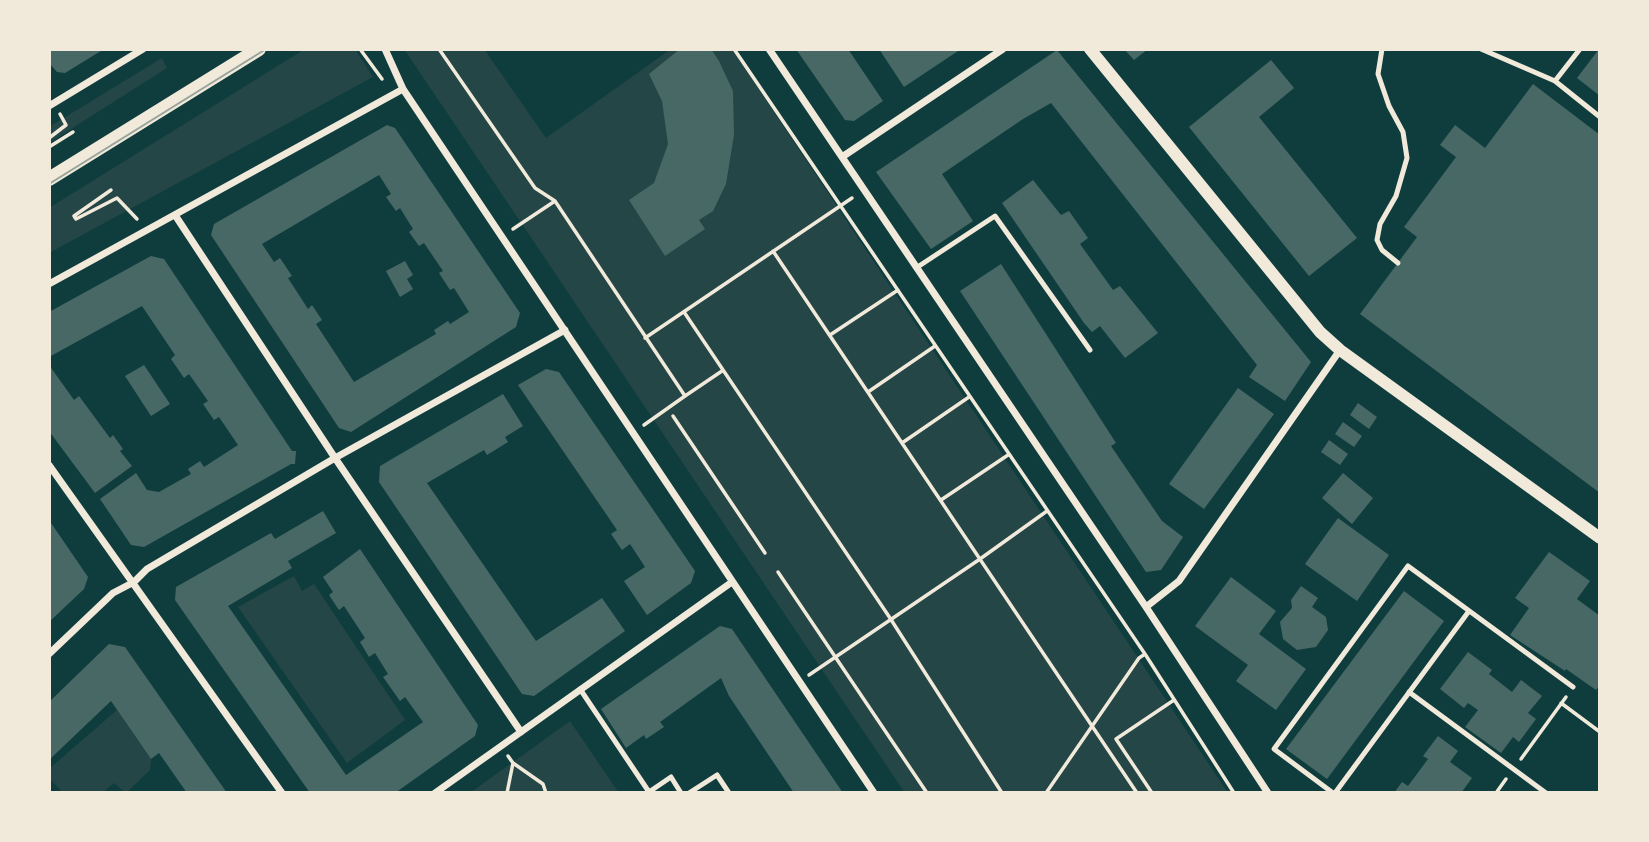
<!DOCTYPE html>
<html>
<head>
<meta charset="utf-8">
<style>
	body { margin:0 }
	#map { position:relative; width:1649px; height:842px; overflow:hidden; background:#0f3d3e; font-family:"PT Sans Narrow",sans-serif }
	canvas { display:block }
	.frame { position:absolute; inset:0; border:51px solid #f1e9da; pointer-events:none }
</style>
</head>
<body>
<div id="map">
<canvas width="1649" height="842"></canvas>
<div class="frame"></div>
</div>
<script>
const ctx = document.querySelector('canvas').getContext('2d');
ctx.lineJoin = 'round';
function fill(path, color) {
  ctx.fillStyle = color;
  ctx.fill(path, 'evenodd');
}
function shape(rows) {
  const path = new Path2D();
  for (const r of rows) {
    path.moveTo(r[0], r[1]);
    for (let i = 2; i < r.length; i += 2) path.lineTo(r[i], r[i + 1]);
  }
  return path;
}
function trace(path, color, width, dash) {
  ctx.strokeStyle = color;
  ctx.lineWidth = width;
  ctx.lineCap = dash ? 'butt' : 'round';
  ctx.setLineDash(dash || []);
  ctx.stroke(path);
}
fill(shape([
	[305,49,355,49,373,77,49,253,49,208],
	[404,49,484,49,546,138,671,49,732,49,1228,793,905,793],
	[162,58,167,68,49,143,49,127],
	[294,576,302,591,314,584,405,720,347,763,238,607],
	[117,710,151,759,150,770,126,793,114,783,102,793,63,793,49,778,49,769],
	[570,721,619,793,470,793]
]), '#244646');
fill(shape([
	[49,49,104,49,65,73,57,72,49,63],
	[680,49,711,49,719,61,733,91,734,135,726,184,713,211,699,220,705,229,665,256,629,200,654,183,668,144,662,101,649,74],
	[796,49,848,49,883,101,854,121,845,120],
	[879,49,961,49,904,87],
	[1124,49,1148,49,1134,60],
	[1599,49,1600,49,1600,96,1577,78],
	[1057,50,1311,362,1285,401,1249,377,1257,365,1051,103,1023,119,942,174,973,221,931,249,876,172],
	[1271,60,1294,88,1259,117,1357,238,1309,276,1189,127],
	[1533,84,1600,135,1600,493,1360,314,1417,237,1404,227,1456,157,1440,145,1455,125,1485,148],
	[387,125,395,128,520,313,516,327,351,432,339,428,211,235,214,224],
	[379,175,391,194,386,197,396,211,400,208,413,229,409,232,419,246,424,243,443,271,439,273,450,290,454,288,469,312,450,324,448,321,434,330,436,334,354,382,316,324,322,320,312,305,308,309,288,278,292,276,280,258,274,262,262,244],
	[1033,180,1061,215,1069,211,1088,238,1080,244,1113,290,1120,286,1158,333,1125,358,1100,326,1092,332,1084,323,1002,203],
	[151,256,164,259,292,451,296,451,295,464,291,464,144,547,131,545,100,499,136,473,147,490,159,492,191,474,188,469,200,461,204,467,238,445,219,417,214,420,203,404,208,401,189,374,184,378,171,359,175,355,142,306,49,357,49,312],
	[405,261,413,275,407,279,413,289,400,297,386,271],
	[1001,264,1116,443,1111,446,1162,521,1183,537,1161,570,1146,572,960,291],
	[49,365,74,400,79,396,110,438,113,435,123,449,120,451,132,466,95,493,49,431],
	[144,365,170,404,151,416,125,376],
	[546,369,559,372,695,571,691,583,647,615,624,581,645,567,630,544,622,550,611,534,617,530,518,385],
	[1238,388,1274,414,1204,509,1169,484],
	[503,394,523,426,505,437,508,442,487,455,484,450,427,483,536,641,602,598,625,631,534,696,522,694,379,482,380,466],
	[1358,403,1377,417,1369,429,1350,415],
	[1343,422,1362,436,1354,447,1335,434],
	[1329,440,1348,454,1340,465,1321,452],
	[1343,473,1373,498,1352,524,1322,498],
	[323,511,336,533,288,561,292,568,228,606,346,775,423,722,405,697,400,701,383,677,388,674,375,653,369,657,360,642,365,638,344,606,339,610,329,595,333,592,323,577,360,549,478,725,475,736,395,793,310,793,175,600,176,587,271,533,275,539],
	[1338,518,1389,555,1357,601,1305,564],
	[49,520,88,577,84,589,49,622],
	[1549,552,1590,581,1577,599,1600,616,1600,685,1596,690,1566,669,1565,671,1510,635,1529,608,1515,598],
	[1231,577,1276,611,1259,634,1306,669,1276,710,1236,681,1248,665,1195,626],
	[1301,586,1318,598,1312,607,1326,617,1328,630,1316,647,1297,650,1283,639,1280,622,1292,608,1291,600],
	[1404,591,1444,621,1327,779,1286,749],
	[720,626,732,629,843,793,794,793,729,696,721,678,660,722,664,727,646,739,644,735,626,748,601,709],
	[109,644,125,647,227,793,187,793,159,753,151,759,111,701,49,760,49,702],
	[1468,652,1492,670,1489,674,1512,692,1521,680,1542,696,1528,713,1536,719,1519,742,1513,737,1501,753,1465,727,1478,710,1468,703,1464,708,1440,689],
	[1438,736,1458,751,1450,762,1472,778,1461,793,1394,793,1402,782,1408,786,1428,759,1423,756]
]), '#486865');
trace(shape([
	[360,49,382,79],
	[439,49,535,188,555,201,685,396,722,371],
	[734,49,1145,654,1234,793],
	[49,138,66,125,60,114],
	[49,147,73,132],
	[111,190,74,216,76,219,117,198,137,219],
	[513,229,555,201],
	[773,251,1137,793],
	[684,312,890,618,1002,793],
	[830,335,898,290],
	[645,338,852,198],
	[868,392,935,346],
	[673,416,765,553],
	[644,425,685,396],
	[902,443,969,397],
	[941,500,1008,455],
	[778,572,927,793],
	[809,675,980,559,1047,511],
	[1561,703,1600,732],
	[508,756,513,763,543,784,546,793],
	[1521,759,1566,697],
	[507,793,513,763],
	[1046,793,1139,658,1145,654],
	[1152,793,1116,739,1174,700],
	[1496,793,1506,779]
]), '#f1e9da', 3.5);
trace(shape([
	[1382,49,1378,74,1389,106,1403,132,1407,158,1396,196,1380,224,1377,240,1382,250,1398,263],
	[1481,49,1555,81],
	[1580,49,1555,81,1600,117],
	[916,268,995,216,1090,350],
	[580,689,649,792,671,777,681,793],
	[1409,692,1546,793],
	[689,793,717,775,729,793],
	[1333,793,1274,749,1408,566,1573,687],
	[1335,793,1469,611]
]), '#f1e9da', 5);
trace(shape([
	[385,49,403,89,874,793],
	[769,49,1146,607,1268,793],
	[49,106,143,49],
	[842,157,1003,49],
	[175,215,335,458,521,732],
	[49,284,403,89],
	[49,465,282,793],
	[1146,607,1179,581,1340,350],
	[49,654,113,593,134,582,147,569,335,458,565,330],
	[435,793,732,582]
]), '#f1e9da', 7);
trace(shape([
	[1090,49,1320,332,1340,350,1600,538]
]), '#f1e9da', 12);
trace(shape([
	[49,179,259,49]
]), '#f1e9da', 14);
trace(shape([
	[49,184,266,49]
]), '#97a49c', 2);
</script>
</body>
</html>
